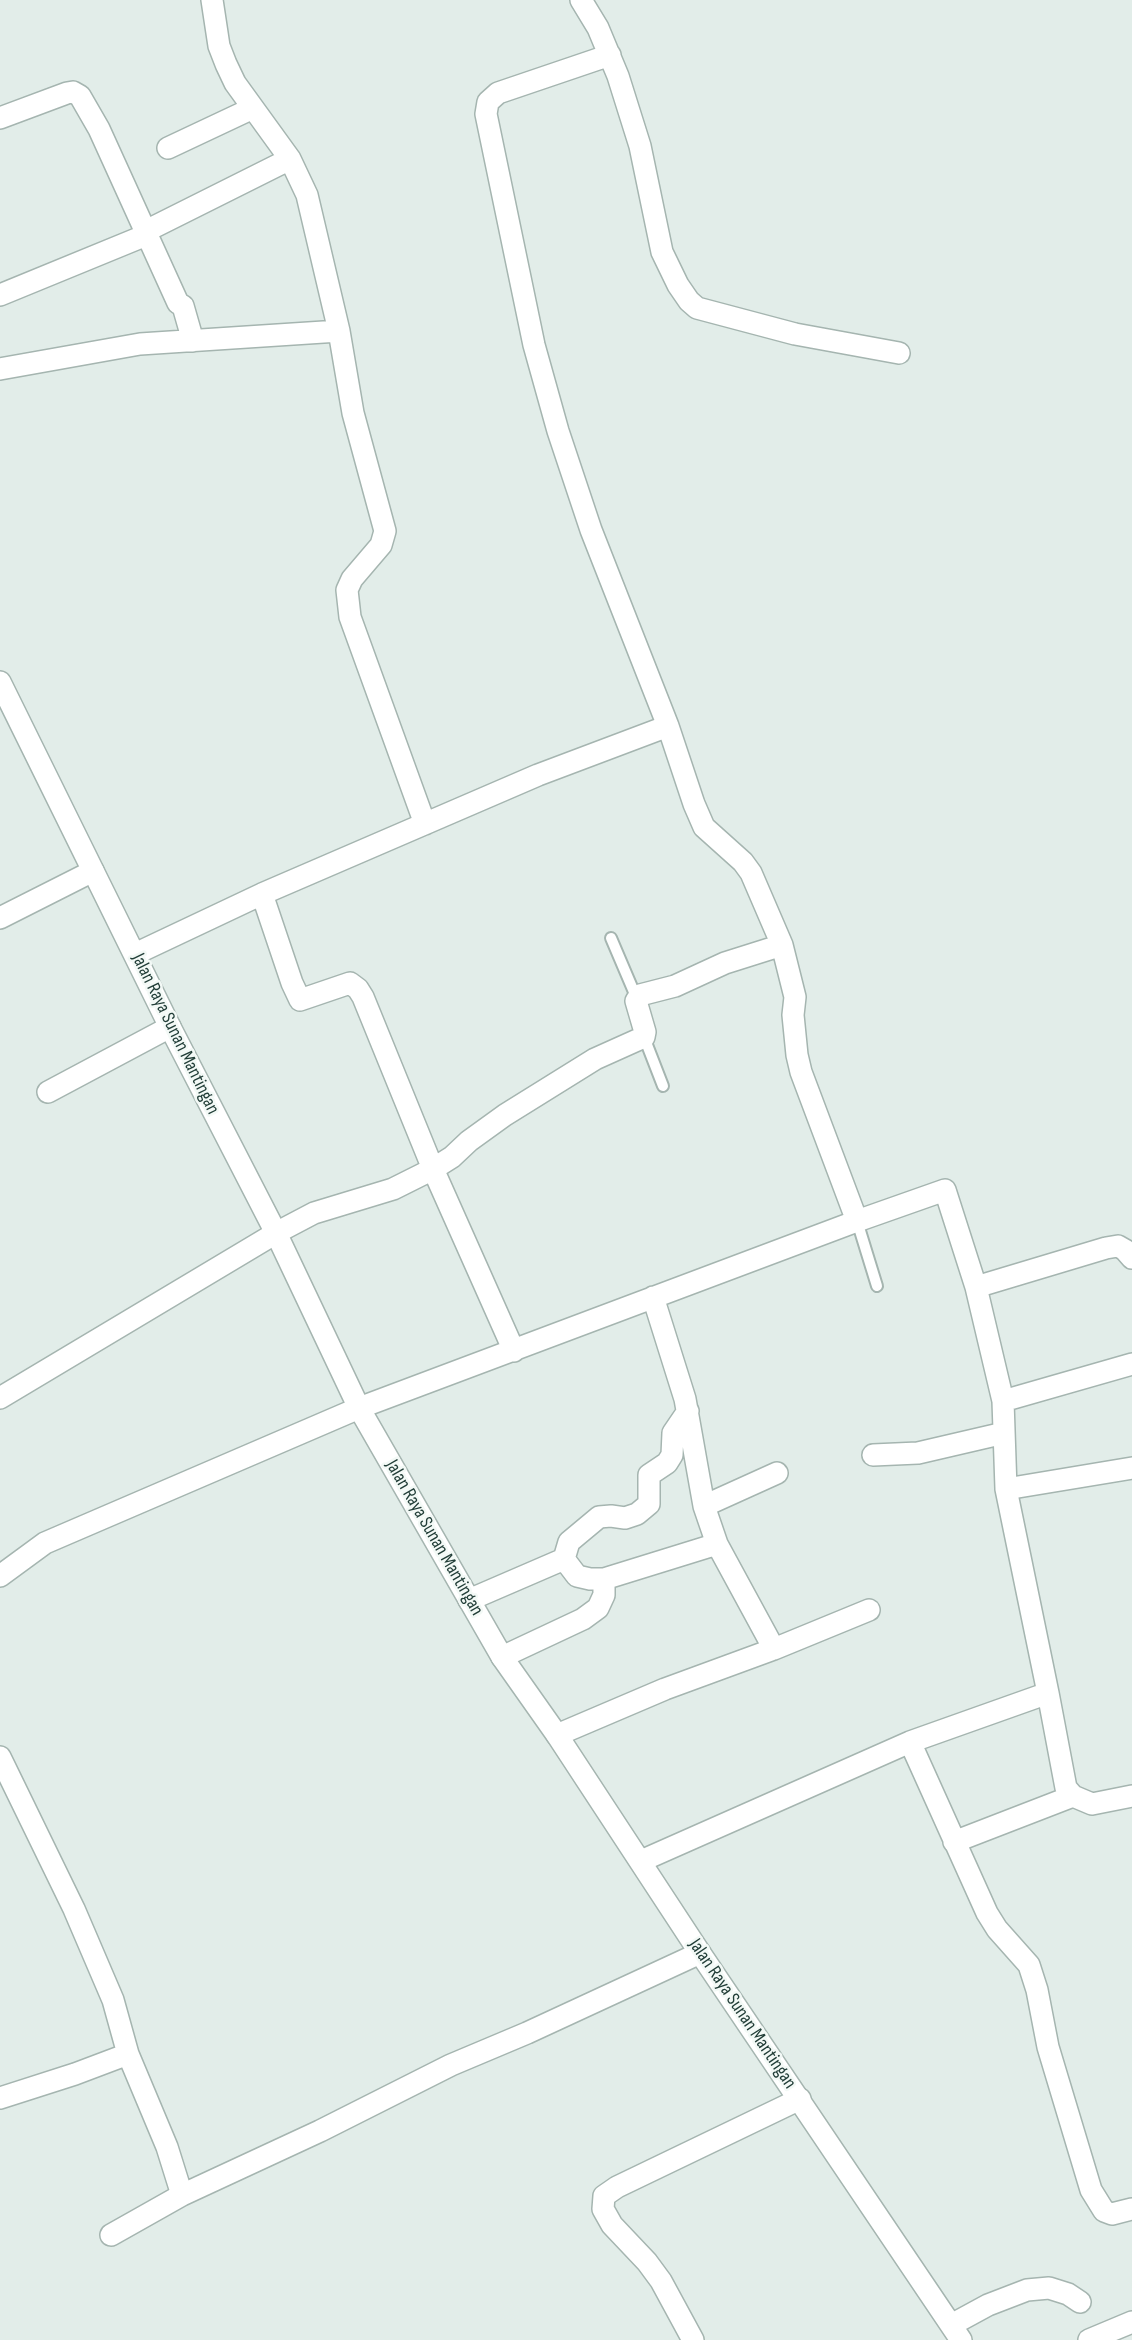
<!DOCTYPE html>
<html>
<head>
<meta charset="utf-8">
<style>
	body { margin:0 }
	canvas { display:block; background:#e2ede9 }
</style>
</head>
<body>
<canvas width="1132" height="2340"></canvas>
<script>
const ctx = document.querySelector('canvas').getContext('2d');
ctx.lineJoin = 'round';
function shape(rows) {
  const path = new Path2D();
  for (const r of rows) {
    path.moveTo(r[0], r[1]);
    for (let i = 2; i < r.length; i += 2) path.lineTo(r[i], r[i + 1]);
  }
  return path;
}
function trace(path, color, width, dash) {
  ctx.strokeStyle = color;
  ctx.lineWidth = width;
  ctx.lineCap = dash ? 'butt' : 'round';
  ctx.setLineDash(dash || []);
  ctx.stroke(path);
}
function label(font, color, halo, rows, align = 'center') {
  ctx.font = font + ' "Sofia Sans Condensed",sans-serif';
  ctx.lineWidth = 5;
  ctx.setLineDash([]);
  ctx.textBaseline = 'middle';
  ctx.strokeStyle = halo;
  ctx.fillStyle = color;
  for (const [text, x, y, turn = 0] of rows) {
    ctx.save();
    ctx.translate(x, y);
    ctx.rotate((+turn || 0) * Math.PI / 180);
    ctx.textAlign = isNaN(turn) ? turn : align;
    if (halo) ctx.strokeText(text, 0, 0);
    ctx.fillText(text, 0, 0);
    ctx.restore();
  }
}
const service = shape([
	[611,938,637,999],
	[644,1037,663,1086],
	[857,1221,877,1286]
]);
const minor = shape([
	[212,0,219,46,226,64,235,83,290,159,307,195,339,331,353,413,385,531,381,545,352,579,347,590,350,617,425,824],
	[581,0,598,28,618,76,640,146,662,252,678,285,689,301,697,308,795,334,899,353],
	[0,118,67,93,73,92,80,96,99,129,178,303,183,306,193,341],
	[168,148,253,108],
	[0,295,139,238,146,231,290,159],
	[0,369,140,344,339,331],
	[0,918,93,871],
	[135,954,262,894,538,775,668,726],
	[48,1092,170,1027],
	[857,1221,945,1190,976,1287,1003,1401,1006,1489,1048,1693,910,1742],
	[976,1287,1106,1248,1118,1246,1125,1250,1132,1258],
	[653,1297,685,1399,704,1506,717,1544,774,1649],
	[514,1351,433,1169,452,1157,469,1141,505,1115,595,1059,644,1037,645,1032,636,1001,640,995,675,986,725,963,782,945],
	[0,1398,276,1233,314,1213,393,1189,433,1169,363,997,358,989,350,983,300,1000,292,983,262,894],
	[1003,1401,1132,1364],
	[873,1455,918,1453,1004,1433],
	[1006,1489,1132,1468],
	[704,1506,777,1473],
	[564,1559,569,1542,599,1517,611,1516,625,1518,637,1514,649,1504,649,1475,667,1463,672,1455,673,1433,688,1411],
	[0,1576,45,1543,359,1408,857,1221,801,1072,797,1055,793,1015,795,997,782,945,751,873,743,862,704,827,694,804,668,726,591,530,558,431,534,345,486,114,488,102,498,93,610,55],
	[469,1600,564,1559,577,1576,590,1579,604,1579,717,1544],
	[502,1657,583,1619,598,1608,604,1595,604,1579],
	[1048,1693,1066,1788,1073,1796],
	[557,1735,665,1689,774,1649,869,1610],
	[0,1757,74,1909,113,2000,128,2054,167,2147,182,2195],
	[954,1842,1073,1796,1092,1804,1132,1796],
	[641,1861,910,1742,987,1913,997,1929,1029,1965,1037,1990,1048,2047,1091,2190,1104,2211,1112,2214,1132,2209],
	[0,2098,75,2074,128,2054],
	[111,2235,182,2195,320,2131,451,2065,527,2033,700,1953],
	[953,2324,988,2305,1027,2290,1049,2288,1068,2294,1080,2302],
	[693,2340,661,2281,647,2262,612,2225,603,2209,604,2196,617,2187,800,2099],
	[1089,2340,1132,2322]
]);
const tertiary = shape([
	[0,682,170,1027,276,1233,359,1408,502,1657,557,1735,700,1953,961,2340]
]);
trace(service, '#a5b5b0', 14);
trace(minor, '#a5b5b0', 24);
trace(tertiary, '#a5b5b0', 24);
trace(service, '#fff', 10);
trace(minor, '#fff', 21);
trace(tertiary, '#fff', 21);
label('19px', '#223e38', '#f3f9f6', [
	["Jalan Raya Sunan Mantingan",175,1034,64],
	["Jalan Raya Sunan Mantingan",434,1538,60],
	["Jalan Raya Sunan Mantingan",742,2014,56]
]);
</script>
</body>
</html>
